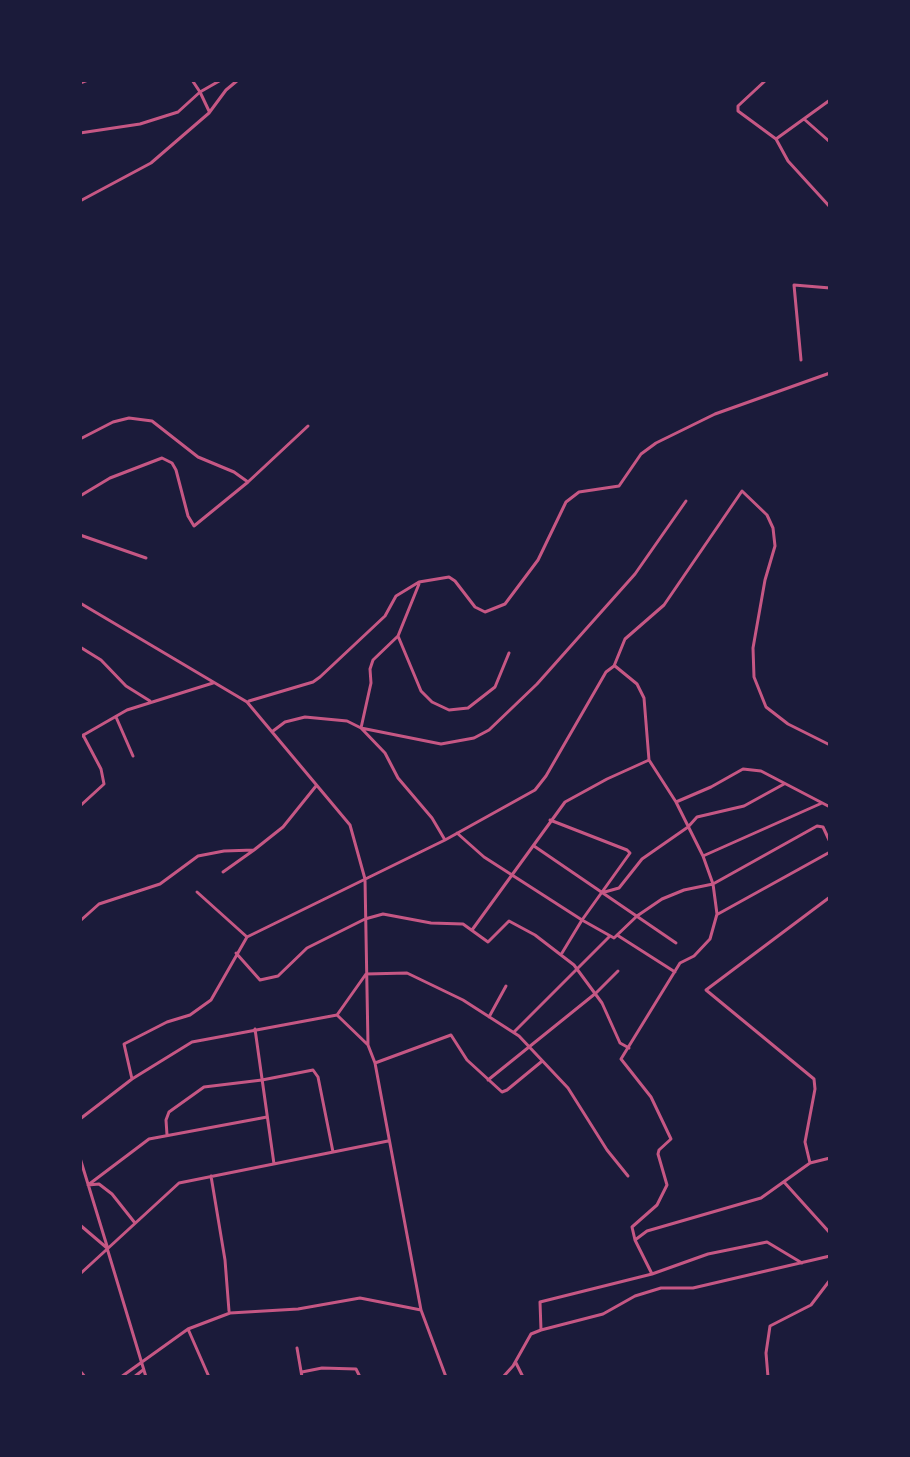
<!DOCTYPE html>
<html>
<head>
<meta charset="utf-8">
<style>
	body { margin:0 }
	#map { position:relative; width:910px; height:1457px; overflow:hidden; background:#1b1b3a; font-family:"Alegreya Sans",sans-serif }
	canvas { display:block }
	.frame { position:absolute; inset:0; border:82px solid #1b1b3a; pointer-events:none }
</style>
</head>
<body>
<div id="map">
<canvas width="910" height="1457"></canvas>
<div class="frame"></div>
</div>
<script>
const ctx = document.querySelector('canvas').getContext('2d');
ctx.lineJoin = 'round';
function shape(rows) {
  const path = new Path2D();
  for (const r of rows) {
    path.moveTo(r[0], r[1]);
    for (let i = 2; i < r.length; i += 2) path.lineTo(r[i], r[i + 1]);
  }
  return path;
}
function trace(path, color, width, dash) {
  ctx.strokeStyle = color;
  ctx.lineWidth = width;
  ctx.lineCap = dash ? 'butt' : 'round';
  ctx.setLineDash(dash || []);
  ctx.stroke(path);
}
trace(shape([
	[192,80,200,92,221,80],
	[766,80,738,106,738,111,776,139],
	[80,83,88,80],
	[830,100,776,139,788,161,830,207],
	[804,119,830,142],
	[80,133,140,124,178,112,200,92,209,111],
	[80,201,151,163,209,113,226,90,238,80],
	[801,360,794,285,830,288],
	[80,439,113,422,129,418,152,421,198,457,234,472,248,482],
	[80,496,110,478,162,458,172,463,176,470,188,516,194,526,248,482,308,426],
	[80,535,146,558],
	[80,603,247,702,350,825,365,879,368,1045,375,1063,421,1310,446,1377],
	[398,636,419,584],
	[80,647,101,660,126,686,150,701],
	[509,653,495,687,468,708,449,710,432,702,421,691,398,636,373,660,370,669,371,683,361,728,441,744,474,738,489,730,537,684,635,574,686,501],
	[615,666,637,684,644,698,649,760,676,802,703,856,713,884,717,914,710,939,694,956,680,963,621,1059,651,1097,671,1139,659,1150,658,1154,667,1185,657,1205,632,1227,635,1240],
	[249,701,313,682,320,677,385,616,396,596,419,582,449,577,455,581,475,607,485,612,505,604,538,560,566,502,579,492,619,486,641,454,656,443,715,414,830,373],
	[116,717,133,756],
	[273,731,285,722,305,717,347,721,361,728,385,753,398,778,432,818,445,840],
	[80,737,127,710,213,683],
	[676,802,711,787,743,769,761,771,830,807],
	[80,806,104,784,101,769,83,735],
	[550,820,627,850,630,853,582,920,562,953],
	[457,833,484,857,582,920,614,938,637,916,662,899,684,890,713,884,817,826,823,827,830,842],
	[534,846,676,943],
	[703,856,822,803],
	[223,872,254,850],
	[197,892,247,937],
	[601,893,619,888,642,859,688,827,697,817,744,806,784,784],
	[718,914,830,852],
	[80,921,99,904,160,884,198,856,224,851,254,850,283,827,316,786],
	[472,930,565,802,607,779,649,760],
	[617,935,675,972],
	[236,953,260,980,278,976,307,948,365,919,383,914,431,923,463,924,488,942,509,921,535,935,574,965,602,1003,620,1043,629,1048],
	[489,1017,506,986],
	[255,1029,274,1164],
	[514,1032,609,937],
	[367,1044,337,1015,366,974,407,973,463,1000,519,1036,568,1088,607,1150,628,1176],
	[375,1063,451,1035,467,1060,502,1092,507,1090,541,1062],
	[132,1079,124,1044,167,1022,190,1015,211,1000,247,937,445,840,535,790,546,776,606,672,614,666,625,639,664,605,742,491,767,515,773,528,775,546,765,580,753,648,754,677,766,707,788,724,830,745],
	[488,1080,596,993,618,971],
	[80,1119,132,1079,192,1042,337,1015],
	[167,1135,166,1120,169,1112,204,1087,262,1080,313,1070,318,1077,333,1152],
	[80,1158,107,1246],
	[810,1163,805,1142,815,1089,814,1079,706,990,830,897],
	[211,1176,225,1260,229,1311],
	[784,1182,830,1233],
	[88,1185,149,1139,267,1117],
	[88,1185,99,1184,112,1194,135,1223],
	[80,1225,107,1248,146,1377],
	[80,1274,179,1183,388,1141],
	[652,1274,708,1254,767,1242,802,1263],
	[188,1329,209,1377],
	[541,1330,540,1302,652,1274,635,1240,647,1231,761,1198,810,1163,830,1158],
	[297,1348,302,1377],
	[516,1363,523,1377],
	[80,1371,85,1377],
	[302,1372,322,1368,356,1369,360,1377],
	[121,1377,188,1329,230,1313,298,1309,360,1298,421,1310],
	[134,1377,143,1370],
	[503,1377,513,1366,531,1334,541,1330,603,1314,635,1296,661,1288,693,1288,830,1256],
	[768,1377,766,1353,770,1326,811,1305,830,1280]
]), '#c65784', 3);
</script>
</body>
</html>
